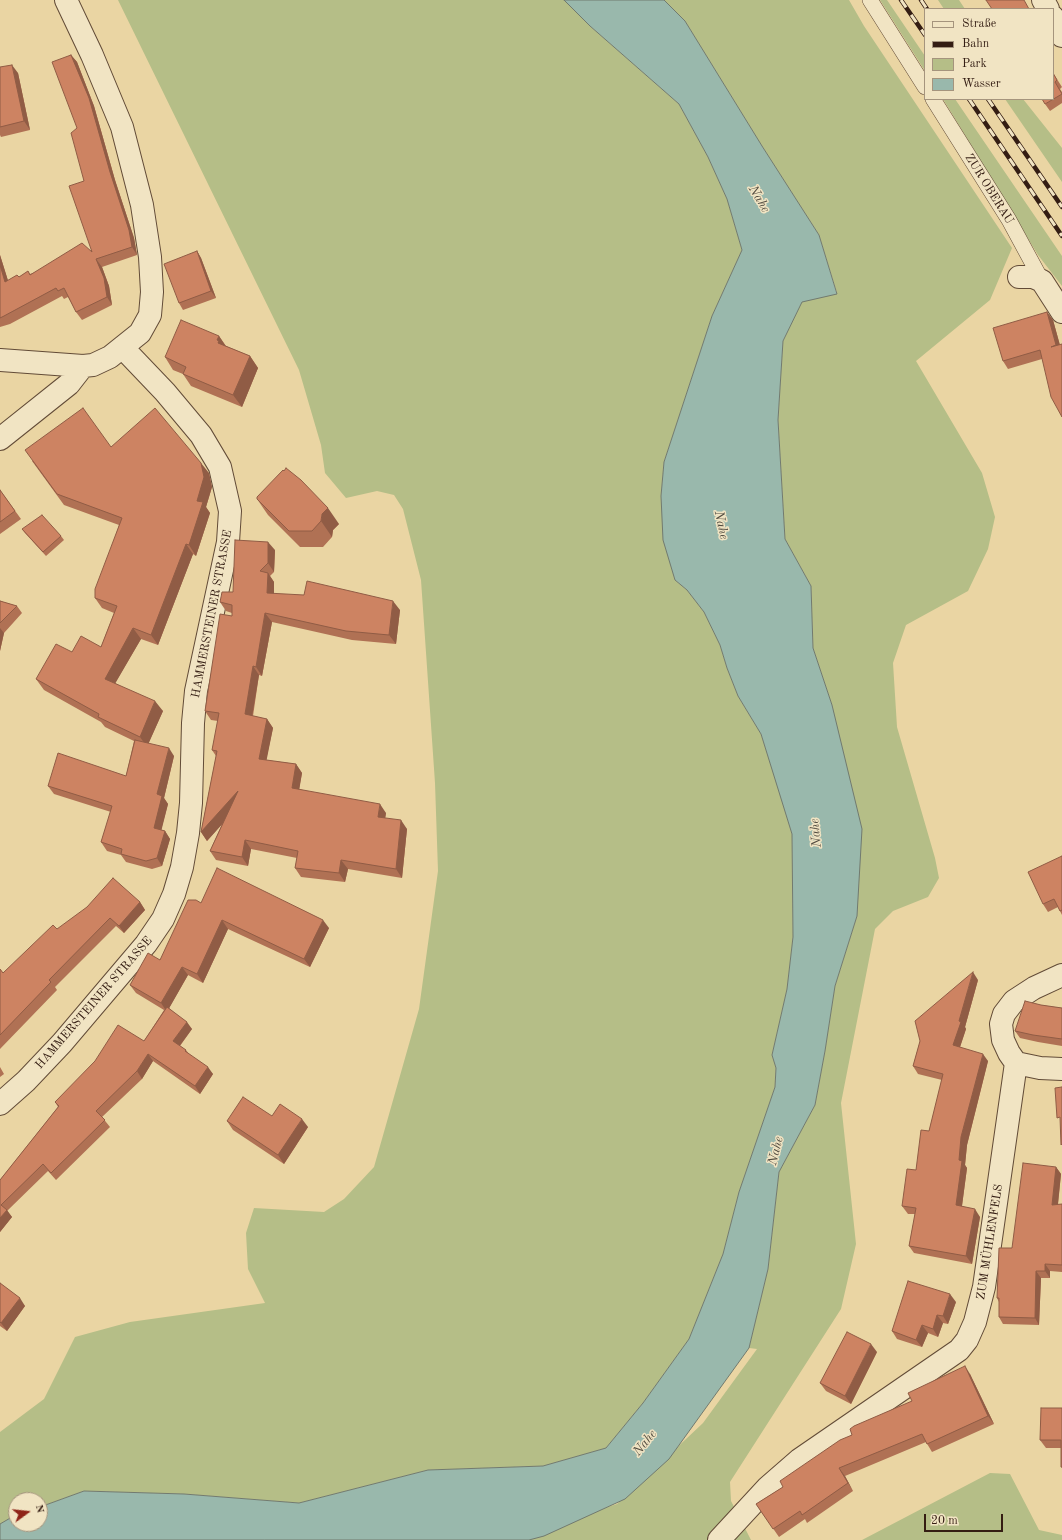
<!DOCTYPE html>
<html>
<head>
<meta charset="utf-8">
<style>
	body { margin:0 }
	#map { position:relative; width:1062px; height:1540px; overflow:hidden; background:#ead5a3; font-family:"Old Standard TT",serif }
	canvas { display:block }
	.legend { position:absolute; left:924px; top:8px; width:130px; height:92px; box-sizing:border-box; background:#f1e4c3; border:1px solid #a5947d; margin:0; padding:5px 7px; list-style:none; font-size:12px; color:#341d13 }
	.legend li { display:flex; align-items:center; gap:8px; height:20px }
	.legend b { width:20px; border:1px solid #a5947d }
	.north { position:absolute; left:8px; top:1492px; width:40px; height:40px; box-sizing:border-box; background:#f1e4c3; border:1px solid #a5947d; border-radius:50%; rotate:75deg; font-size:11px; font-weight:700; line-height:16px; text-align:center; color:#341d13 }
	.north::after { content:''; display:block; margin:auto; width:14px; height:18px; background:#8f2418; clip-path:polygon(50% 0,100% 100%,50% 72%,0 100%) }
	.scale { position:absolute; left:924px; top:1514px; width:79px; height:18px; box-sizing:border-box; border:2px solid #341d13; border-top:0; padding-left:5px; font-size:12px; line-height:14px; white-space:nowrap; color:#341d13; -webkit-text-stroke:3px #f1e4c3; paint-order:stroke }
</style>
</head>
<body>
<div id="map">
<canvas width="1062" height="1540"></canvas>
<ul class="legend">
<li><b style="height:5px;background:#f1e4c3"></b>Straße</li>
<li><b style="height:5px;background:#341d13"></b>Bahn</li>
<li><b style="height:11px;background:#b5be87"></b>Park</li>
<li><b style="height:11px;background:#99b8ac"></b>Wasser</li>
</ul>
<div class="north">N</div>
<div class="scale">20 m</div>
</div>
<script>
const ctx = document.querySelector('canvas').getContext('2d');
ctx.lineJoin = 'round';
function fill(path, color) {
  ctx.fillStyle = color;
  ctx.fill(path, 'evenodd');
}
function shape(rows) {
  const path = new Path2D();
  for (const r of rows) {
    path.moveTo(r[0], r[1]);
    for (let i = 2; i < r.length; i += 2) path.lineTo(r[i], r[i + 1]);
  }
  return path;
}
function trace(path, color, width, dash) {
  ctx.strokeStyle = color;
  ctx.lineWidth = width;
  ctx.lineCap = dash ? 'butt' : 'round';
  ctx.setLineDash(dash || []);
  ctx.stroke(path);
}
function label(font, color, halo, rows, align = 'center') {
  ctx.font = font + ' "Old Standard TT",serif';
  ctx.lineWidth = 3;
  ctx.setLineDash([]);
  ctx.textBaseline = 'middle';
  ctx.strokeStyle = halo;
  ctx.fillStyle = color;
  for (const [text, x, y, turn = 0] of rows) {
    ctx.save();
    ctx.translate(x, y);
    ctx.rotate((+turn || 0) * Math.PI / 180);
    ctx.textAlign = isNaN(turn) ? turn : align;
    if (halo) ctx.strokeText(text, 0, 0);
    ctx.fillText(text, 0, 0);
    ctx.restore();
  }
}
fill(shape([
	[118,0,564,0,590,26,679,104,708,157,727,199,742,250,712,316,664,462,661,496,675,580,687,590,704,612,720,645,727,668,738,696,761,734,782,797,792,834,793,937,787,989,772,1055,776,1068,775,1087,739,1192,723,1254,689,1339,643,1403,606,1448,543,1466,428,1470,299,1503,184,1494,84,1491,40,1507,40,1500,16,1500,16,1515,0,1524,0,1432,44,1399,75,1337,130,1322,265,1303,248,1269,246,1233,254,1208,324,1212,344,1199,374,1167,419,1009,438,871,435,783,421,580,403,509,394,495,377,491,346,498,325,473,321,445,299,370],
	[664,0,849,0,864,26,1012,248,990,300,916,361,982,473,995,517,988,549,968,591,906,625,893,663,897,727,935,858,939,878,928,897,893,911,875,929,841,1103,856,1244,841,1309,730,1482,731,1501,751,1540,506,1540,617,1504,703,1423,757,1349,749,1348,768,1269,779,1172,815,1105,825,1051,835,986,857,916,832,705,813,648,811,586,785,539,778,420,783,341,802,301,837,293,819,235,762,146,685,21],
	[880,0,887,0,925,56,925,71],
	[938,0,959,0,965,9,944,9],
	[943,99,955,99,1062,256,1062,286,1038,255],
	[1005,99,1023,99,1062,148,1062,182],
	[990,1473,1010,1474,1039,1530,1062,1535,1062,1540,862,1540]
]), '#b5be87');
const water = shape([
	[564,0,664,0,685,21,762,146,819,235,837,294,802,302,783,341,778,420,785,539,811,586,813,648,832,705,862,829,857,916,835,986,825,1051,815,1105,779,1172,768,1269,749,1348,669,1459,625,1499,544,1536,529,1540,0,1540,0,1524,12,1517,16,1515,16,1524,40,1524,40,1507,84,1491,184,1494,299,1503,428,1470,543,1466,606,1448,643,1403,689,1339,723,1254,739,1192,775,1087,776,1068,772,1055,787,989,793,937,792,834,761,734,738,696,727,668,720,645,704,612,687,590,675,580,663,540,661,496,664,462,712,316,742,250,727,199,708,157,679,104,590,26,564,0]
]);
fill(water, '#99b8ac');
trace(water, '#717a6f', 1);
const service = shape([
	[870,0,925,87],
	[933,99,1009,220,1042,281]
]);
const minor = shape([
	[1043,0,1048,9],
	[1053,17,1062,36],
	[1019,277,1033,277,1042,281,1062,312],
	[0,360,83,366,93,365,110,357,140,333,150,315,152,292,150,257,142,205,122,127,92,55,66,0],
	[0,439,69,384,83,366],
	[1062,975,1034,988,1014,1001,1004,1014,1001,1024,1003,1040,1009,1053,1016,1063,1040,1068,1062,1069],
	[0,1104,26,1081,62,1043,146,944,163,919,174,894,182,867,188,833,191,803,193,723,196,691,228,542,230,511,220,467,201,435,165,392,123,348],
	[719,1540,768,1487,799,1460,959,1350,967,1340,975,1322,984,1287,1016,1063]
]);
trace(service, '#624b37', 16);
trace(minor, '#624b37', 24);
trace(service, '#f1e4c3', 15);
trace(minor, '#f1e4c3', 22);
const rail = shape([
	[901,0,925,35],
	[921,0,927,9],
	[969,99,1062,236],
	[988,99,1062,207]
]);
trace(rail, '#341d13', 4.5);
trace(rail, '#f1e4c3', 3, [9]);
fill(shape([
	[71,55,77,62,94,106,115,180,134,238,137,255,102,267,109,286,112,305,82,320,76,312,68,297,64,299,62,296,10,324,0,327,0,255,8,281,19,277,28,271,30,274,92,252,84,181,77,128],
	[0,67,18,73,30,130,1,137,0,135],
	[1053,73,1062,87,1060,89,1062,92,1062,103,1050,111,1045,104,1053,99],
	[197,251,201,258,216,298,183,310,179,303],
	[1047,312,1053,320,1060,345,1042,359,1008,369,1003,361],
	[219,336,226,346,250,356,258,368,242,407,191,386,183,374,173,370,165,357],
	[111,447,209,473,212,487,206,507,210,513,196,556,193,554,158,645,141,639,115,683,163,711,148,744,174,756,164,798,168,804,161,830,165,831,170,839,162,866,152,869,126,862,121,855,107,851,101,842,111,812,54,794,48,786,126,776,134,741,105,727,101,722,44,690,36,679,72,652,101,647,114,613,102,608,95,598,119,525,64,505,32,461],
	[0,490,21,519,0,534],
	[257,499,339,524,333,530,332,537,323,547,300,547,268,515],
	[22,529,61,536,64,540,46,556,25,533],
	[275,550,274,572,270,576,274,582,274,594,400,610,396,644,352,640,272,622,262,676,259,675,253,716,267,719,273,728,266,760,296,764,302,773,299,789,386,813,385,818,407,829,402,878,348,869,345,882,301,877,295,868,297,858,251,849,248,866,216,860,210,851,222,824,207,841,201,832,216,756,212,750,218,721,211,720,205,711,232,616,232,613,226,611,220,602,233,592],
	[0,601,17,606,22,613,4,633,0,651],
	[1062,856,1062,915,1058,907,1048,912,1043,904],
	[140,902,145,910,124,933,116,926,55,987,57,990,0,1049,0,969,3,973,57,929],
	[201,903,329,928,310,967,228,929,203,983,188,975,169,1008,192,1029,180,1046,186,1050,189,1054,213,1074,200,1094,153,1061,142,1079,102,1117,110,1127,56,1180,48,1171,7,1211,12,1217,0,1232,0,1180,58,1107,55,1102,144,1041,164,1010,136,993,130,985,160,960],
	[978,980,965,1027,966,1029,960,1047,988,1061,967,1145,965,1165,967,1168,962,1206,980,1217,972,1264,914,1253,909,1246,915,1214,908,1214,902,1206,916,1170,929,1131,942,1080,918,1074,913,1066,920,1041],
	[1041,1005,1062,1008,1062,1046,1038,1042,1020,1038,1015,1031],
	[0,1067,4,1074,0,1077],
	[272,1116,308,1127,284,1164,233,1130,227,1121],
	[1056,1167,1061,1174,1058,1205,1062,1204,1062,1272,1050,1271,1050,1278,1041,1278,1039,1325,1003,1324,999,1317,999,1302,997,1298,1012,1248],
	[0,1283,25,1306,7,1331,0,1326],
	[956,1302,948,1324,943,1323,938,1337,928,1333,922,1347,897,1339,892,1331],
	[877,1352,851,1404,826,1391,820,1383],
	[970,1374,994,1424,932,1452,926,1442,845,1476,853,1491,807,1523,805,1519,779,1537,756,1504,783,1487,852,1435,912,1401],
	[1062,1408,1062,1468,1061,1467,1061,1448,1046,1448,1040,1440]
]), '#b07154');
fill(shape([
	[71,55,77,62,94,106,115,180,134,238,137,255,132,247],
	[12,65,18,73,30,130,24,121],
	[197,251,201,258,216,298,211,291],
	[0,255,11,290,5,282,0,265],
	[96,259,102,267,109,286,112,305,107,297],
	[1047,312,1053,320,1062,353,1056,345],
	[219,336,227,348,218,343,217,340],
	[250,356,258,368,242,407,233,395],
	[201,463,209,473,212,487,206,507,210,513,196,556,189,545,197,501],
	[328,508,339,524,333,530,332,537,321,521,322,514],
	[268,542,275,550,274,572,268,563],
	[186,544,193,554,158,645,151,635],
	[268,573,274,582,274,602,267,593],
	[393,601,400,610,396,644,389,635],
	[265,613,272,622,262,676,256,667],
	[0,628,4,633,0,651],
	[133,628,141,639,112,689,105,679],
	[253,666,259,675,251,723,245,714],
	[155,701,163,711,147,747,140,737],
	[267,719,273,728,265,768,259,759],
	[169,748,174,756,164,798,168,804,160,836,154,828,157,794],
	[296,764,302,773,298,797,292,788],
	[238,791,244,800,207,841,201,832],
	[380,804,386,813,384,826,378,817],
	[401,820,407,829,402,878,396,869],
	[165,831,170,839,162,866,157,858],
	[245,840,251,849,248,866,242,857],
	[341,860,348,869,345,882,339,873],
	[140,902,145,910,124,933,119,926],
	[222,920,228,929,203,983,197,974],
	[323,920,329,928,310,967,304,959],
	[182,967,188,975,167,1012,161,1003],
	[973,972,978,980,965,1027,966,1029,958,1053,953,1045,959,1021],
	[187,1022,192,1029,178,1048,173,1041],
	[148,1054,153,1061,142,1079,137,1071],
	[983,1054,988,1061,967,1145,965,1165,967,1168,961,1213,956,1205,959,1160,961,1137],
	[208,1067,213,1074,200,1094,195,1086],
	[302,1119,308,1127,284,1164,278,1155],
	[1056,1167,1061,1174,1057,1212,1052,1205],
	[975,1209,980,1217,972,1264,966,1256],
	[7,1210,12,1217,0,1232,0,1218],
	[1045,1264,1050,1271,1050,1278,1045,1271],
	[1036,1271,1041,1278,1039,1325,1035,1318],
	[950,1294,956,1302,948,1324,943,1316],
	[20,1298,25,1306,7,1331,1,1323],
	[937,1315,943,1323,938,1337,933,1329],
	[922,1325,928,1333,922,1347,916,1340],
	[871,1344,877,1352,851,1404,845,1396],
	[965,1366,970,1374,994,1424,988,1416],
	[839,1468,845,1476,853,1491,848,1483]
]), '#905c45');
const building = shape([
	[986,0,1024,0,1029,9,992,9,986,0],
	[71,55,89,98,110,172,129,230,132,247,96,259,104,278,107,297,76,312,64,288,58,291,56,288,4,316,0,318,0,265,5,282,17,275,19,277,28,271,30,275,82,243,92,252,69,186,84,181,71,133,77,128,52,62,71,55],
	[12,65,24,121,0,127,0,67,12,65],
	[1053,73,1057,80,1055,82,1062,94,1045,104,1042,99,1053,99,1053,73],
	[197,251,211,291,179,303,164,264,197,251],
	[1047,312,1056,345,1051,347,1062,344,1062,417,1051,397,1040,350,1003,361,993,328,1047,312],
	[181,320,219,336,217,340,219,341,218,343,250,356,233,395,183,374,186,367,165,357,181,320],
	[83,408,111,447,155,408,201,463,204,477,197,501,203,502,189,545,186,544,151,635,133,628,105,679,155,701,140,737,98,717,99,714,36,679,56,644,72,652,81,636,101,647,117,606,95,598,95,589,122,518,57,494,25,450,83,408],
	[286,468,301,480,328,508,322,514,321,521,312,531,289,531,257,499,257,497,283,470,284,471,286,468],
	[0,490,15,511,0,522,0,490],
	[42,515,61,536,43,552,22,529,42,515],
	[235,540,268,542,268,563,260,571,268,573,267,593,304,595,307,581,393,601,389,635,346,631,265,613,256,667,253,666,245,714,267,719,259,759,296,764,292,788,380,804,378,817,401,820,396,869,341,860,339,873,295,868,298,851,245,840,242,857,210,851,238,791,201,832,217,751,212,750,219,713,205,711,220,614,232,616,232,605,220,602,222,592,233,592,235,540],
	[0,601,17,606,0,623,0,601],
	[135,740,169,748,157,794,162,796,154,828,165,831,157,858,146,861,121,854,122,849,101,842,112,806,48,786,58,753,126,776,135,740],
	[1062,856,1062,910,1060,911,1054,899,1043,904,1028,872,1062,856],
	[217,868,323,920,304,959,222,920,197,974,182,967,161,1003,130,985,148,953,160,960,188,900,196,900,201,903,217,868],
	[113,878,140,902,119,926,110,918,49,980,51,982,0,1035,0,969,3,973,53,925,57,929,87,907,113,878],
	[973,972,959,1021,961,1022,953,1045,983,1054,961,1137,959,1160,962,1161,956,1205,975,1209,966,1256,909,1246,916,1208,902,1206,907,1169,916,1170,921,1130,929,1131,943,1074,913,1066,920,1041,915,1021,973,972],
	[1025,1001,1041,1005,1062,1008,1062,1039,1033,1035,1015,1031,1025,1001],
	[167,1007,187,1022,173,1041,186,1050,185,1051,208,1067,195,1086,148,1054,137,1071,96,1111,105,1120,51,1173,43,1164,1,1205,7,1210,0,1218,0,1180,59,1106,55,1102,95,1061,118,1025,144,1041,167,1007],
	[1062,1087,1062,1144,1061,1145,1060,1117,1057,1118,1055,1088,1062,1087],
	[243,1097,272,1116,280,1104,302,1119,278,1155,227,1121,243,1097],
	[1023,1163,1056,1167,1052,1205,1062,1204,1062,1265,1045,1264,1045,1271,1036,1271,1035,1318,999,1317,999,1298,997,1298,999,1248,1012,1248,1023,1163],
	[908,1281,950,1294,943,1316,937,1315,933,1329,922,1325,916,1340,892,1331,908,1281],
	[0,1283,20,1298,1,1323,0,1322,0,1283],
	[847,1332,871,1344,845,1396,820,1383,847,1332],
	[965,1366,988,1416,927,1444,922,1434,839,1468,848,1483,802,1515,800,1511,773,1529,756,1504,783,1487,780,1481,840,1440,852,1435,850,1429,854,1426,912,1401,908,1393,965,1366],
	[1041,1408,1062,1408,1062,1467,1061,1467,1061,1440,1040,1440,1041,1408]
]);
fill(building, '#cd8362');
trace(building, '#905c45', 1);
label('12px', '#341d13', '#f1e4c3', [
	["ZUR OBERAU",989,189,58],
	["HAMMERSTEINER STRASSE",212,614,-79],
	["HAMMERSTEINER STRASSE",94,1003,-49],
	["ZUM MÜHLENFELS",990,1242,-81]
]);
label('italic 13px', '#524c41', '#f1e4c3', [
	["Nahe",759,199,59],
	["Nahe",721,525,78],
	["Nahe",816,833,-95],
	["Nahe",776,1151,-76],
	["Nahe",645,1443,-51]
]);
</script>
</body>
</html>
